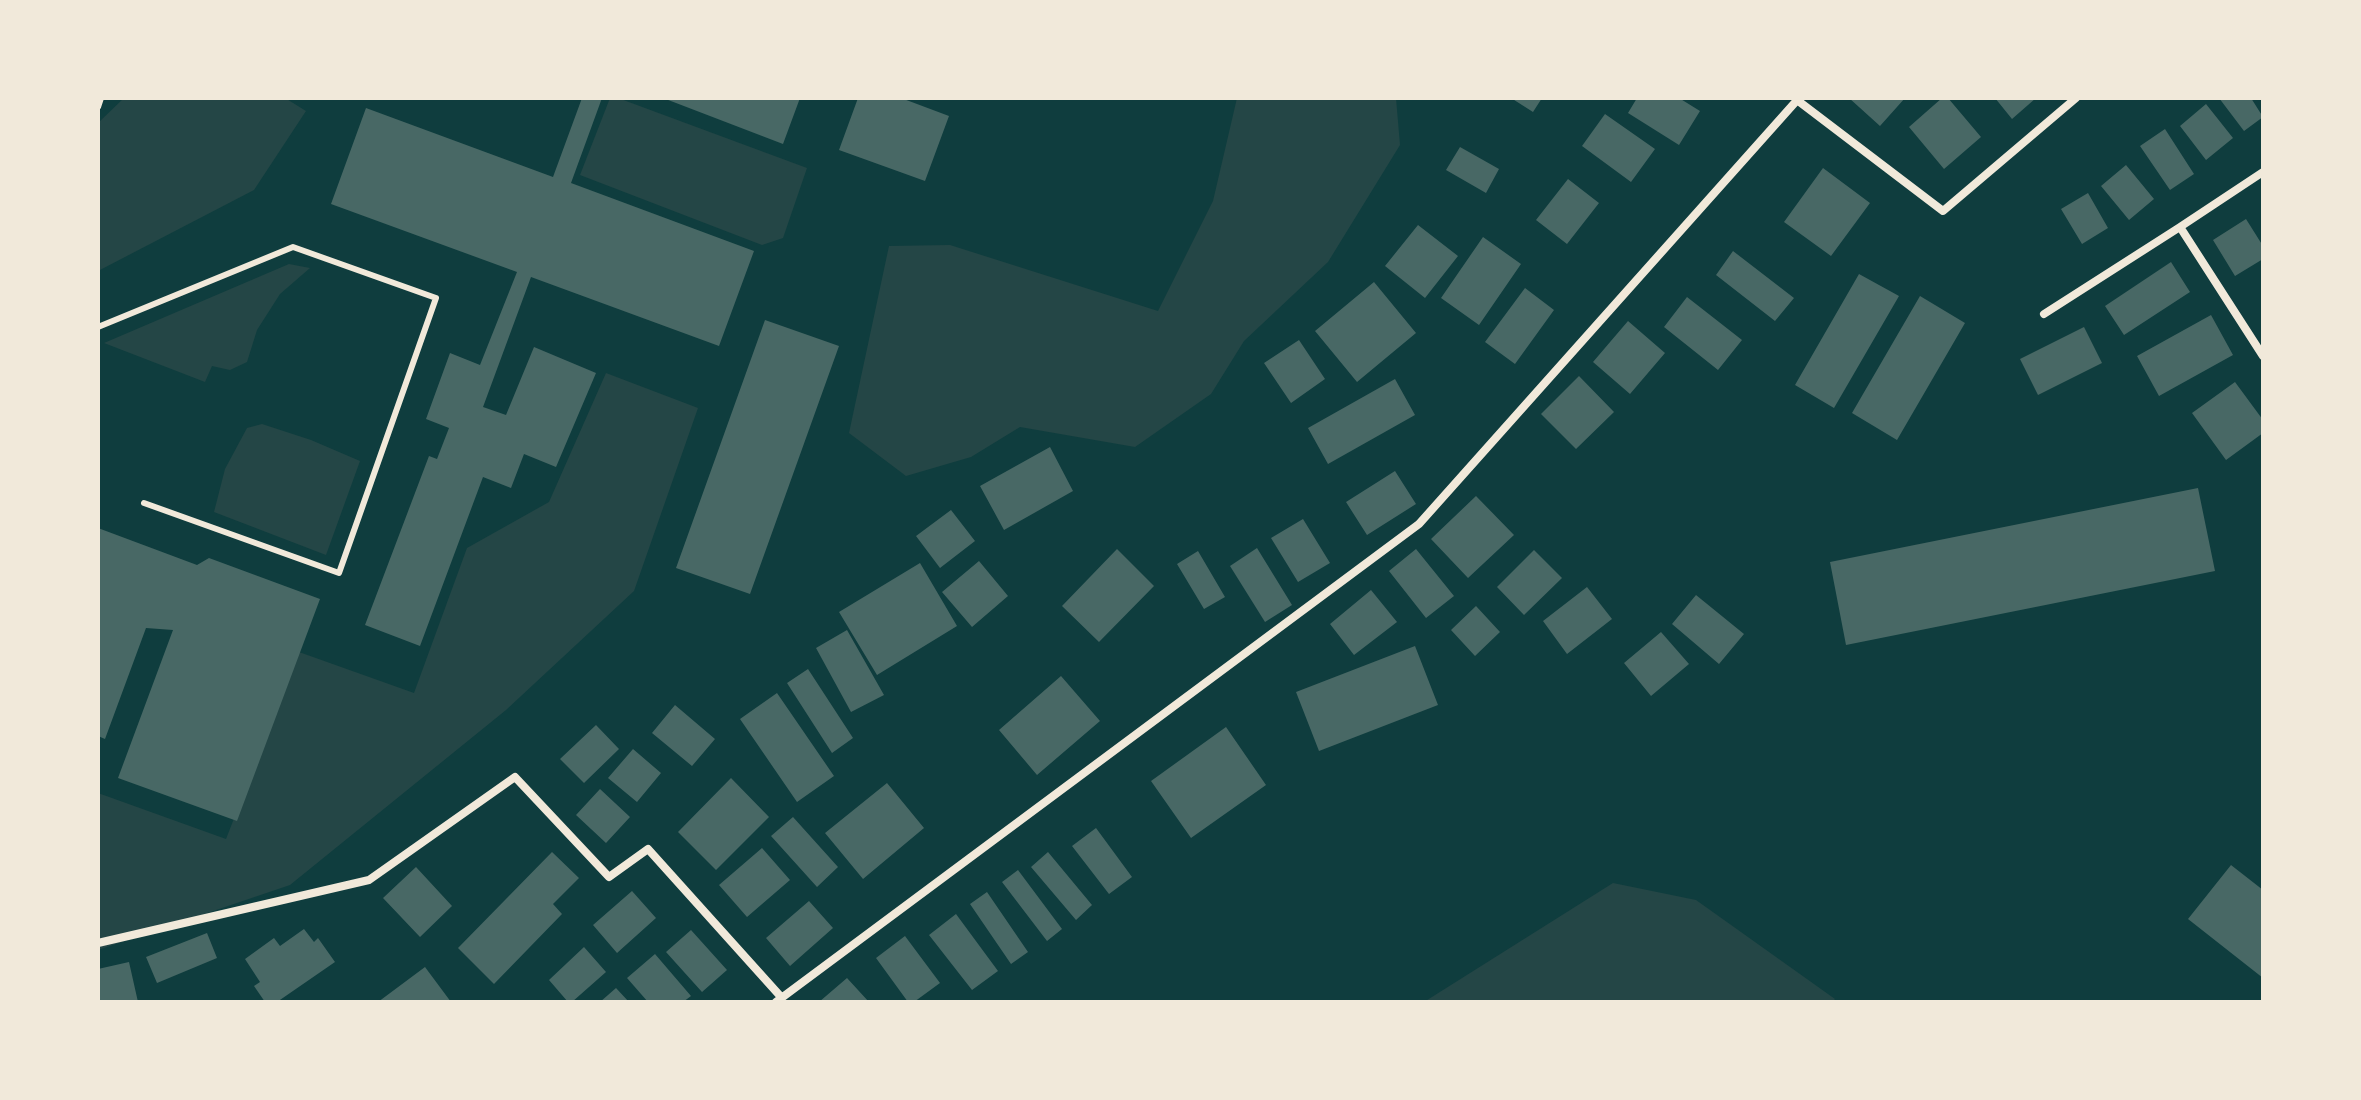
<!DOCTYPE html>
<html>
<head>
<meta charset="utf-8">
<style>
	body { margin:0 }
	#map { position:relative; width:2361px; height:1100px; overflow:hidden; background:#0f3d3e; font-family:"Fira Sans",sans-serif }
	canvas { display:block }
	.frame { position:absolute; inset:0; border:100px solid #f1e9da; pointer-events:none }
</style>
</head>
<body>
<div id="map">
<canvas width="2361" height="1100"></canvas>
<div class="frame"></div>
</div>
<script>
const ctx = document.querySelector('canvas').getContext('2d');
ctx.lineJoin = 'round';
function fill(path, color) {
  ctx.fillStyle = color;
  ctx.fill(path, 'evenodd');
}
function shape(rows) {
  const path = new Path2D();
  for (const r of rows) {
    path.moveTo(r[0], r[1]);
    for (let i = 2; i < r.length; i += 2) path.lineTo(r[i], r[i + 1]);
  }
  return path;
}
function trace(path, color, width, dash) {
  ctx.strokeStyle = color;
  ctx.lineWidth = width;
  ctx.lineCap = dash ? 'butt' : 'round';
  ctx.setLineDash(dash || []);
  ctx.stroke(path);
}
fill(shape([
	[124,98,285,98,306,111,254,190,98,271,98,123],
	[610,98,618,98,807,168,783,238,762,245,580,175],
	[1237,98,1396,98,1400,145,1328,262,1244,341,1211,394,1135,447,1020,427,971,457,906,476,849,433,889,246,950,245,1158,311,1213,201],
	[289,264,310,268,280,294,257,330,247,362,230,370,212,366,205,382,104,343],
	[606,373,698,408,634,591,506,710,290,885,98,950,98,793,226,839,299,652,414,693,467,548,549,502],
	[262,424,311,440,360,461,326,555,214,512,225,469,247,428],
	[1613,883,1696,900,1835,999,1832,1002,1424,1002]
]), '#244646');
fill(shape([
	[582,98,602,98,571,183,754,251,719,346,531,277,483,407,506,415,534,347,596,373,556,467,524,454,511,488,483,477,420,646,365,625,429,456,437,459,449,428,426,419,450,353,480,365,517,272,331,204,366,108,553,177],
	[663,98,800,98,783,144],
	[858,98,901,98,949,116,925,181,839,150],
	[1511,98,1542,98,1533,112],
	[1637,98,1679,98,1700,111,1679,145,1628,113],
	[1849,98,1905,98,1880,126],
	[1942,98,1948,98,1981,137,1944,169,1909,127],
	[1995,98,2036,98,2012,119],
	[2219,98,2251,98,2263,117,2244,131],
	[2206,104,2233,138,2206,160,2180,126],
	[1605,114,1655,149,1631,182,1582,146],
	[2165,129,2194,174,2170,190,2140,146],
	[1460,147,1499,169,1486,193,1446,170],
	[2126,165,2154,199,2129,220,2101,186],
	[1823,168,1870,203,1831,256,1784,222],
	[1568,179,1599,203,1567,244,1536,220],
	[2088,193,2108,228,2082,244,2061,209],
	[2246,219,2263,246,2263,259,2235,276,2213,240],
	[1418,225,1458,256,1425,298,1385,266],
	[1483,237,1521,264,1479,325,1441,298],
	[1733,251,1794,298,1775,321,1716,275],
	[2171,262,2190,292,2124,335,2105,306],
	[1859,274,1899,296,1834,408,1795,385],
	[1374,282,1416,333,1357,382,1315,331],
	[1525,288,1554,310,1515,364,1485,342],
	[1920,296,1965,323,1897,440,1852,413],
	[1687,297,1742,340,1718,370,1664,327],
	[2211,315,2233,355,2159,396,2137,356],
	[765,320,839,346,750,594,676,568],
	[1628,321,1665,353,1630,394,1593,362],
	[2084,327,2102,363,2038,395,2020,359],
	[1299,340,1325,379,1291,403,1264,363],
	[1579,376,1614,412,1576,449,1541,414],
	[1395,379,1415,415,1328,464,1308,428],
	[2235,382,2263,420,2263,433,2226,460,2192,413],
	[1050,447,1073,491,1004,530,980,486],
	[1395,471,1416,504,1367,535,1346,502],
	[2198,488,2215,571,1846,645,1830,562],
	[1476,496,1514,535,1468,578,1431,539],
	[951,510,975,541,940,568,916,536],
	[1303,519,1330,563,1298,582,1271,538],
	[98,528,197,565,209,558,320,599,237,821,118,778,173,630,146,628,105,739,98,736],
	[1257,548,1292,605,1265,622,1230,566],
	[1117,549,1154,586,1099,642,1062,606],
	[1416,549,1454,596,1426,618,1389,571],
	[1534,550,1562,578,1524,615,1497,587],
	[1198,551,1225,597,1204,609,1177,564],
	[979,561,1008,596,972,627,942,592],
	[920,563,957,626,877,675,839,612],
	[1587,587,1612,619,1567,654,1543,621],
	[1371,590,1397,622,1354,655,1330,624],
	[1696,595,1744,634,1719,664,1672,624],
	[1476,606,1500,632,1475,656,1451,630],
	[847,630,884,695,851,712,816,648],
	[1661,632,1689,664,1651,696,1624,663],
	[1415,646,1438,705,1319,751,1296,692],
	[808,669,853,738,832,753,787,683],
	[1061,676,1100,721,1037,775,999,730],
	[777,693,834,776,797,802,740,719],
	[675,705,715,739,692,766,652,733],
	[596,725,619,749,584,783,560,759],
	[1226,727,1266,785,1191,838,1151,781],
	[633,749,661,773,637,802,608,778],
	[731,778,769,817,716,870,678,832],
	[887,783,924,828,863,879,825,833],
	[600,789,630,817,606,843,576,815],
	[793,817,838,867,817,887,771,836],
	[1096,828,1132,877,1109,894,1072,846],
	[762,848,790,880,747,917,719,885],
	[552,852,579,878,553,904,562,914,494,984,458,948],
	[1048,852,1092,905,1076,920,1031,867],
	[2231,865,2263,890,2263,978,2188,919],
	[416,867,452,906,420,937,383,898],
	[1018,870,1062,929,1047,941,1002,882],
	[632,891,656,918,617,953,593,925],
	[987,892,1028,952,1011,964,970,904],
	[809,901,833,928,790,966,766,938],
	[956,914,998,971,972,990,929,935],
	[304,929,314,942,318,938,335,962,277,1002,265,1002,254,986,260,982,245,959,274,938,280,946],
	[691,930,727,970,702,992,666,952],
	[207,933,217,958,157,983,146,957],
	[905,936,940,983,914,1002,908,1002,876,958],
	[584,947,606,972,572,1002,568,1002,549,980],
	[655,954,691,996,683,1002,648,1002,627,978],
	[129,962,138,1002,98,1002,98,969],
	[425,967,451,1002,378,1002],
	[847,978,869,1002,819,1002],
	[616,988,629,1002,600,1002]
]), '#486865');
trace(shape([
	[98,107,101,98],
	[98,327,293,247,436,298,339,573,144,503]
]), '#f1e9da', 6);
trace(shape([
	[1797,100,1943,211,2076,98],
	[2263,172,2180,227,2263,356],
	[2044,314,2180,227],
	[98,943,369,880,515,777,609,877,648,849,782,998],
	[776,1002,1419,524,1799,98]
]), '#f1e9da', 8);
</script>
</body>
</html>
